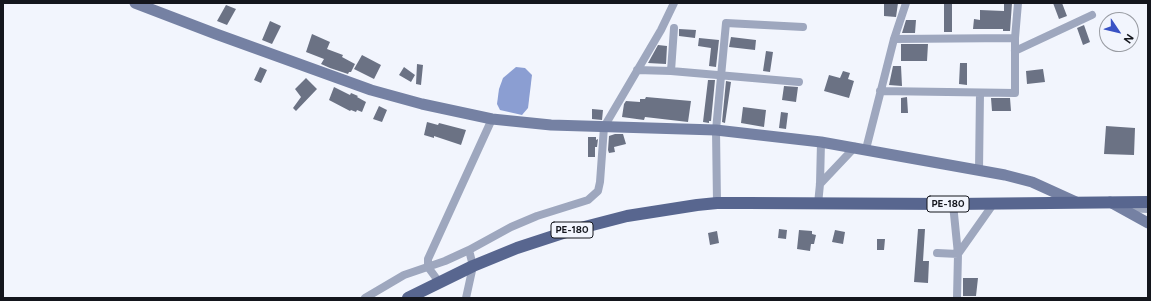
<!DOCTYPE html>
<html>
<head>
<meta charset="utf-8">
<style>
	body { margin:0 }
	#map { position:relative; width:1151px; height:301px; overflow:hidden; background:#f2f5fd; font-family:Figtree,sans-serif }
	canvas { display:block }
	.frame { position:absolute; inset:0; border:4px solid #14161d; pointer-events:none }
	.north { position:absolute; left:1099px; top:12px; width:40px; height:40px; box-sizing:border-box; background:#f2f5fd; border:1px solid #999ca3; border-radius:50%; rotate:125deg; font-size:11px; font-weight:700; line-height:16px; text-align:center; color:#14161d }
	.north::after { content:''; display:block; margin:auto; width:14px; height:18px; background:#3952c4; clip-path:polygon(50% 0,100% 100%,50% 72%,0 100%) }
</style>
</head>
<body>
<div id="map">
<canvas width="1151" height="301"></canvas>
<div class="frame"></div>
<div class="north">N</div>
</div>
<script>
const ctx = document.querySelector('canvas').getContext('2d');
ctx.lineJoin = 'round';
function fill(path, color) {
  ctx.fillStyle = color;
  ctx.fill(path, 'evenodd');
}
function shape(rows) {
  const path = new Path2D();
  for (const r of rows) {
    path.moveTo(r[0], r[1]);
    for (let i = 2; i < r.length; i += 2) path.lineTo(r[i], r[i + 1]);
  }
  return path;
}
function trace(path, color, width, dash) {
  ctx.strokeStyle = color;
  ctx.lineWidth = width;
  ctx.lineCap = dash ? 'butt' : 'round';
  ctx.setLineDash(dash || []);
  ctx.stroke(path);
}
function label(font, color, halo, rows, align = 'center') {
  ctx.font = font + ' Figtree,sans-serif';
  ctx.lineWidth = 4;
  ctx.setLineDash([]);
  ctx.textBaseline = 'middle';
  ctx.strokeStyle = halo;
  ctx.fillStyle = color;
  for (const [text, x, y, turn = 0] of rows) {
    ctx.save();
    ctx.translate(x, y);
    ctx.rotate((+turn || 0) * Math.PI / 180);
    ctx.textAlign = isNaN(turn) ? turn : align;
    if (halo) ctx.strokeText(text, 0, 0);
    ctx.fillText(text, 0, 0);
    ctx.restore();
  }
}
fill(shape([
	[516,67,525,68,532,75,528,108,522,115,500,110,497,104,499,89,503,78]
]), '#8b9ed2');
fill(shape([
	[884,3,898,3,896,17,884,16],
	[944,3,952,3,952,32,944,32],
	[1004,3,1012,3,1010,31,1003,31,1003,29,973,29,974,19,980,20,980,10,1004,11],
	[1053,3,1062,3,1067,16,1059,19],
	[226,5,236,9,227,25,217,21],
	[906,20,916,20,915,33,902,33],
	[270,21,281,26,272,44,262,40],
	[1084,25,1090,42,1083,45,1077,28],
	[679,29,696,30,695,38,679,36],
	[312,34,330,42,327,49,343,55,342,57,355,64,351,72,349,72,348,74,330,68,321,64,324,59,306,52],
	[731,37,756,40,755,50,729,47],
	[699,38,719,40,716,67,709,66,711,48,698,46],
	[901,44,928,44,927,61,901,61],
	[658,45,667,46,666,64,648,63],
	[766,51,773,52,770,72,763,71],
	[362,55,381,65,374,79,354,69],
	[960,63,967,63,967,85,959,84],
	[417,64,423,65,421,85,416,84],
	[893,66,901,66,902,86,889,85],
	[260,67,267,70,261,83,254,80],
	[404,67,415,75,411,82,399,75],
	[1043,69,1045,82,1027,84,1026,71],
	[843,71,850,73,848,79,854,81,849,98,824,91,829,75,840,78],
	[306,78,317,89,296,111,293,108,301,97,295,89],
	[708,80,715,80,711,121,709,121,709,123,703,122],
	[726,81,731,82,725,123,722,122],
	[784,86,798,87,796,102,782,100],
	[334,87,350,95,351,93,358,96,357,97,366,102,362,112,357,110,356,112,351,110,350,111,329,100],
	[646,97,691,101,688,122,645,117,644,120,622,117,624,104,626,101,640,102,640,99,645,99],
	[907,97,908,113,901,113,901,98],
	[991,98,1010,98,1011,111,992,111],
	[379,106,387,110,382,122,373,119],
	[743,107,766,110,764,127,741,123],
	[592,109,603,110,602,120,592,119],
	[781,112,788,113,786,129,779,128],
	[427,122,438,125,439,123,466,130,461,145,434,136,434,138,424,135],
	[1106,126,1135,128,1134,155,1104,154],
	[615,134,623,134,626,144,614,147,615,152,609,153,608,150,609,136],
	[588,137,596,137,596,140,598,139,597,147,595,147,595,157,588,157],
	[779,229,787,230,786,239,778,238],
	[918,229,925,229,923,261,929,261,928,283,914,282],
	[799,230,812,231,812,234,816,235,814,244,811,244,810,251,797,249],
	[835,230,845,232,843,244,832,242],
	[717,231,719,243,710,245,708,233],
	[877,239,885,239,884,250,877,250],
	[963,278,978,278,976,296,963,296]
]), '#6b7284');
trace(shape([
	[894,39,1015,38],
	[1015,51,1092,15],
	[637,70,671,71,799,82],
	[671,71,674,28],
	[880,91,1015,93,1015,38,1018,3],
	[866,149,894,39,906,3],
	[979,170,980,93],
	[820,184,855,147],
	[717,203,716,130,726,23,803,27],
	[818,204,820,184,821,142],
	[953,204,958,254,957,298],
	[1123,208,1148,209],
	[937,253,958,254,994,203],
	[439,282,428,267,428,259,492,119],
	[365,298,404,275,445,261,469,250],
	[466,298,473,266,469,250,511,227,537,216,588,200,598,191,600,182,604,127,661,30,674,3]
]), '#9ea7be', 8);
trace(shape([
	[135,3,216,34,371,90,422,104,492,119,551,125,716,130,821,142,1005,175,1032,182,1076,202],
	[1110,202,1148,223]
]), '#7581a3', 11);
trace(shape([
	[408,298,473,266,517,248,569,231,627,216,697,205,717,203,748,203,953,204,1148,202]
]), '#58668f', 12);
for (const [x, y, w] of [
	[948,204,42],
	[572,230,42]
]) {
  const box = new Path2D();
  box.roundRect(x - w / 2, y - 8, w, 16, 3);
  ctx.fillStyle = '#f2f5fd';
  ctx.fill(box);
  trace(box, '#14161d', 1);
}
label('bold 10px', '#14161d', null, [
	["PE-180",948,204],
	["PE-180",572,230]
]);
</script>
</body>
</html>
